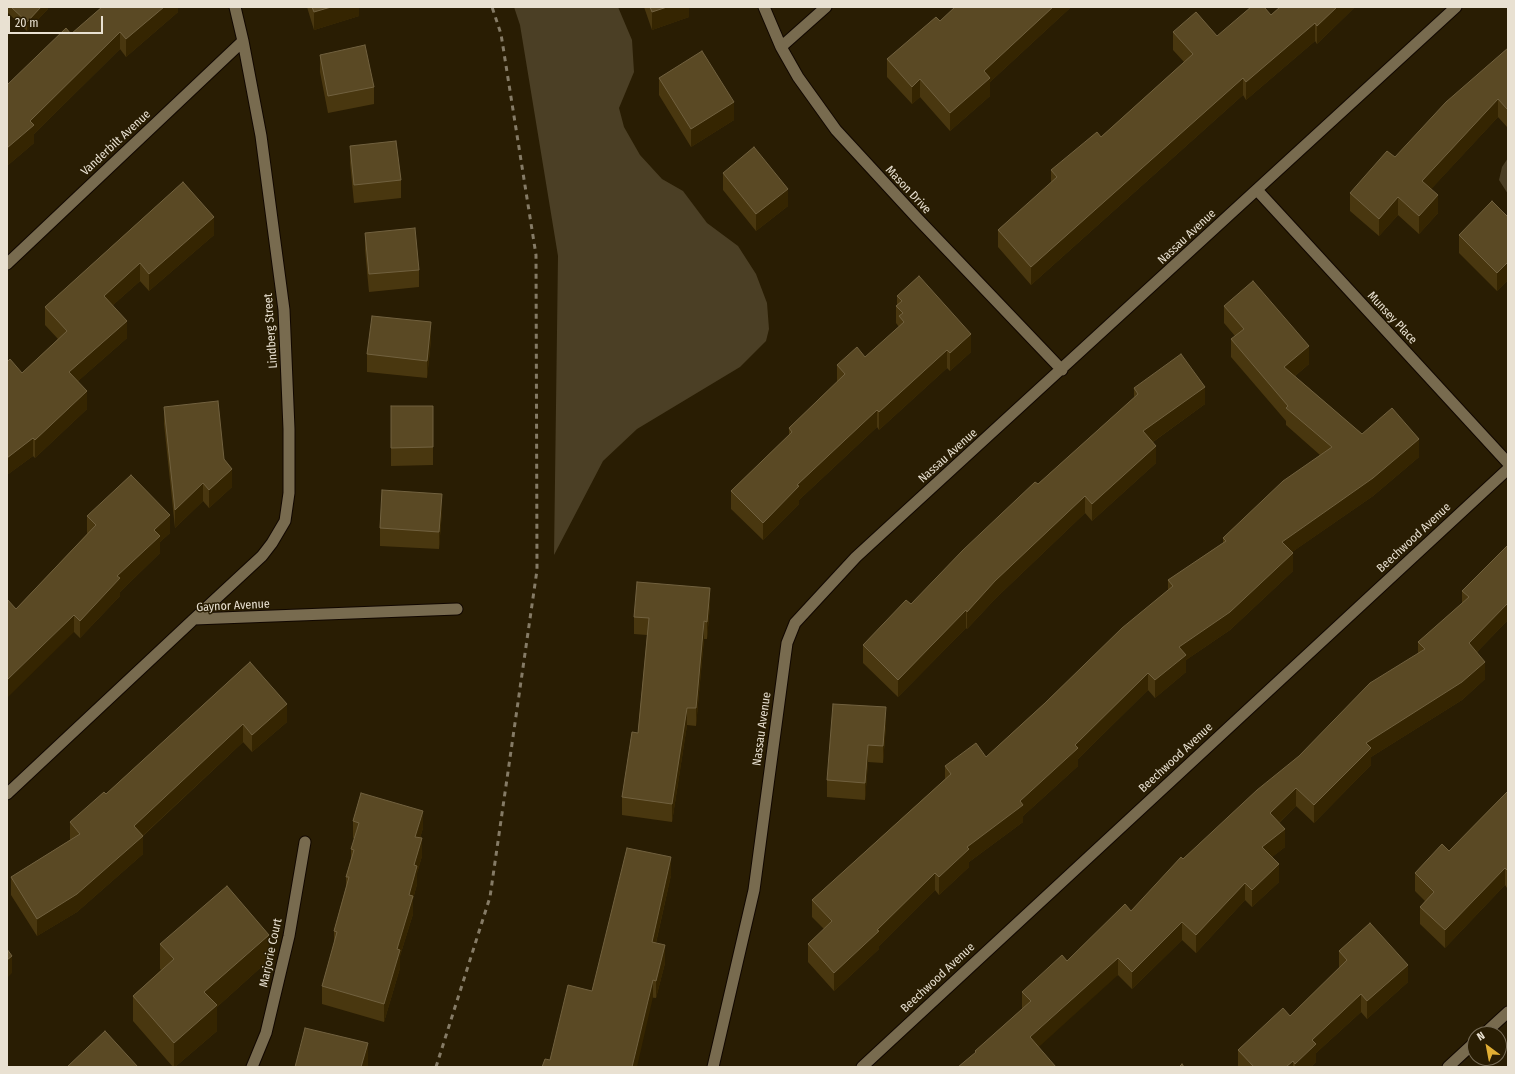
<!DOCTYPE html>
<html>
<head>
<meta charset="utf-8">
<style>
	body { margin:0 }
	#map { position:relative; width:1515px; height:1074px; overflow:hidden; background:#291d03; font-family:"Fira Sans Condensed",sans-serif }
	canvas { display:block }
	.frame { position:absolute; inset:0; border:8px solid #e9e1d2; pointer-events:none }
	.north { position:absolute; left:1467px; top:1026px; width:40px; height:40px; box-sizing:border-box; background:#291d03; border:1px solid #766b56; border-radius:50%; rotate:328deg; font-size:11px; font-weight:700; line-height:16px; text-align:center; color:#e9e1d2 }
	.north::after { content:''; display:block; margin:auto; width:14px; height:18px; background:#e2af34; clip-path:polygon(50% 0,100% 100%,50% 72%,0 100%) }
	.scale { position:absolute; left:8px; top:16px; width:95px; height:18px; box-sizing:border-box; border:2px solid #e9e1d2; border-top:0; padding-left:5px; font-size:12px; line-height:14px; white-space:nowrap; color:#e9e1d2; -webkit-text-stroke:3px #291d03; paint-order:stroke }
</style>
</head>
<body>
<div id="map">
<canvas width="1515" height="1074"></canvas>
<div class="frame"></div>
<div class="north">N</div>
<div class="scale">20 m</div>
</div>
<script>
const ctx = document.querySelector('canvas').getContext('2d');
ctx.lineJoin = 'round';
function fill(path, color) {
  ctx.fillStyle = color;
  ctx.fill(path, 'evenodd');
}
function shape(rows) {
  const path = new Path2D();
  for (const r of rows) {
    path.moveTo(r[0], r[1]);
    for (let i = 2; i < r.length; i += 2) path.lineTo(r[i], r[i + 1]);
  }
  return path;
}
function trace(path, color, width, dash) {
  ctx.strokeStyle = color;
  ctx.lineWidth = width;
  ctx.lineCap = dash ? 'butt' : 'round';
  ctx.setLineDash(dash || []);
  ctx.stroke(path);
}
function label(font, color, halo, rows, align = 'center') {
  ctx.font = font + ' "Fira Sans Condensed",sans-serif';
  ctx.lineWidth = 3;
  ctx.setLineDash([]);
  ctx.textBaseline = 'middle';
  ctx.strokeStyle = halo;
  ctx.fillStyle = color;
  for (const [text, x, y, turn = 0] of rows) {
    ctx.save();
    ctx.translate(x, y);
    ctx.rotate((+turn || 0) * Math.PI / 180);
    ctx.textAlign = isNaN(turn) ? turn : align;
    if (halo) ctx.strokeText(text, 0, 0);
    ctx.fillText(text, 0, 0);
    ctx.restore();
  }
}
fill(shape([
	[514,7,618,7,632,40,634,72,619,108,624,127,640,155,662,179,683,191,707,223,738,246,756,274,767,303,769,329,766,341,740,367,637,429,603,461,554,555,558,256,520,25],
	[1508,158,1508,194,1499,180,1502,167]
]), '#4b3f25');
const minor = shape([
	[764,7,781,47,798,77,836,130,917,218,1062,370],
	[781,47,826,7],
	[1257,190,1508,463],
	[7,264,243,41],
	[194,619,262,556,272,543,285,521,289,493,289,429,284,310,261,136,243,41,235,7],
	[7,794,194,619,457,609],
	[252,1067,266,1033,289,936,305,842],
	[713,1067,754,890,787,643,795,623,856,557,1456,7],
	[862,1067,1508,469]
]);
const tertiary = shape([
	[1484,1034,1508,1012],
	[1448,1067,1475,1042]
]);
trace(minor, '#110700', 13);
trace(tertiary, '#110700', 13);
trace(minor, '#786b4f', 11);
trace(tertiary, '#786b4f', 11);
trace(shape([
	[436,1067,490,897,537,570,536,255,501,34,492,7]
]), '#857b66', 3, [5, 5]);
fill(shape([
	[7,7,48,7,48,9,27,31,7,12],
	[178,7,178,12,126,57,120,49,34,134,34,143,7,166,7,85,71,34],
	[307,7,359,7,359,16,314,30],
	[644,7,689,7,689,17,652,30],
	[1070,7,1070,8,990,82,990,96,950,131,920,97,912,104,887,77,887,59,940,21],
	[1280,7,1355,7,1317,44,1315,41,1246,100,1243,95,1031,285,998,247,998,230,1051,183,1051,170,1101,137,1184,62,1173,50,1173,32,1217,36,1271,15],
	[1508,48,1507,127,1498,117,1431,189,1438,213,1419,234,1398,215,1379,236,1350,211,1350,193,1395,157],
	[320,55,374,87,374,104,328,113,320,72],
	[659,78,734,120,691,147,659,95],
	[350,146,401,180,401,198,354,203,350,163],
	[723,173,788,206,756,231,723,190],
	[183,182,214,235,149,291,140,281,113,305,127,338,78,381,87,409,35,458,33,456,7,475,7,362,22,373,58,339,45,325,45,307],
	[1508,217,1508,280,1497,291,1459,253,1459,235],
	[365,233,419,270,419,287,369,292,365,250],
	[897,296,971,352,950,371,947,368,879,430,877,427,799,500,799,504,763,540,731,509,731,491,789,435,789,428,837,382,837,365,865,357,899,327,896,323,896,306,897,305],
	[1224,306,1309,364,1295,376,1362,434,1419,457,1373,496,1292,552,1293,571,1230,630,1186,660,1186,672,1155,698,1148,690,1078,759,1078,766,1023,816,1023,822,969,862,969,867,939,895,935,890,879,946,879,949,834,991,808,962,808,944,824,929,812,917,812,900,945,779,945,766,986,757,1168,590,1168,580,1223,543,1223,538,1320,455,1286,425,1286,421,1231,357,1231,339,1235,336,1224,323],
	[431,340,427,378,367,372,367,354],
	[1134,388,1205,404,1153,442,1156,463,1092,521,1085,513,995,599,967,629,966,628,898,697,863,663,863,645,911,604,1038,484,1134,398],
	[391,406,433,406,433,465,391,466],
	[164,407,224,459,232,487,209,508,203,501,175,528,164,424],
	[442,511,439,549,380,546,380,528],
	[87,516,170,533,160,542,160,553,120,592,120,596,80,638,74,632,16,609,87,534],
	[1508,545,1508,620,1477,652,1485,679,1462,700,1371,757,1371,765,1314,823,1296,806,1279,823,1285,847,1272,857,1279,882,1252,907,1245,900,1196,953,1182,940,1132,989,1118,975,975,1053,975,1051,1022,1009,1022,992,1067,961,1131,911,1183,859,1299,756,1418,654,1418,642,1462,603,1462,591],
	[710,605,707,639,704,639,696,726,687,725,672,822,622,815,622,797,638,733,647,635,634,634,634,617],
	[250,662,287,722,252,752,243,742,143,836,143,854,77,912,37,936,11,895,11,877,70,840,70,822,106,794],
	[886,725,883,763,868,762,865,800,827,797,827,780],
	[1508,791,1508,887,1507,888,1505,885,1445,948,1420,924,1420,907,1425,901,1415,891,1415,873,1449,851],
	[353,821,423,828,420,838,422,856,417,873,417,884,413,899,413,914,400,956,400,968,384,1022,322,1004,322,986,334,944,334,931,346,887,346,877,351,858,351,849,355,839,353,838],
	[671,875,656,943,665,963,656,998,592,991],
	[160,944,269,960,217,1007,217,1031,175,1067,173,1067,133,1021,133,996,161,970,160,969],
	[1339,951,1408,982,1367,1019,1361,1012,1316,1053,1316,1062,1311,1067,1238,1067,1238,1050,1290,1016,1339,968]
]), '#49370f');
fill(shape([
	[41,7,48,7,48,9,27,31,27,22],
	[164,7,178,7,178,12,126,57,126,39],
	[331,7,359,7,359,16,314,30,314,12],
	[667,7,689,7,689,17,652,30,652,12],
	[1053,7,1070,7,1070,8,990,82,990,96,950,131,950,113,984,71],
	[1337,7,1355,7,1317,44,1317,26],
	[1315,23,1315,41,1246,100,1246,82],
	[120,32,120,49,34,134,34,143,7,166,7,148,30,121],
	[1243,78,1243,95,1031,285,1031,267],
	[920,79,920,97,912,104,912,87],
	[1498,99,1498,117,1422,199,1422,181],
	[734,102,734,120,691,147,691,129],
	[1508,108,1508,126,1507,127,1507,109],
	[788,189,788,206,756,231,756,214],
	[1438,195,1438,213,1419,234,1419,216],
	[1398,197,1398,215,1379,236,1379,219],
	[214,217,214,235,149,291,149,274],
	[1508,262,1508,280,1497,291,1497,273],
	[140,263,140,281,104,313,104,296],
	[127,321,127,338,69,389,69,372],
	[431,322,431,340,427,378,427,361],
	[971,334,971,352,950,371,950,353],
	[1309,346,1309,364,1284,385,1284,367],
	[947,350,947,368,879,430,879,412],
	[1205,387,1205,404,1143,449,1143,431],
	[87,391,87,409,35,458,35,440],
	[877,410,877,427,799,500,799,504,763,540,763,523,797,485],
	[33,438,33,456,7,475,7,458],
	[1419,439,1419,457,1373,496,1282,559,1282,542],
	[1156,446,1156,463,1092,521,1092,504],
	[232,469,232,487,209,508,209,490],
	[203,483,203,501,175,528,175,510],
	[442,494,442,511,439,549,439,532],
	[1085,496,1085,513,995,599,967,629,967,612,995,581],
	[170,515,170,533,160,542,160,553,120,592,120,596,80,638,80,621,117,576,154,530],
	[1293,553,1293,571,1230,630,1186,660,1186,672,1155,698,1155,680,1179,647],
	[710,588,710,605,707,639,707,622],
	[1508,603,1508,620,1469,660,1469,643],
	[966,610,966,628,898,697,898,680],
	[74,615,74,632,7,698,7,680],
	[704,621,704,639,696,726,696,708],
	[1485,662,1485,679,1462,700,1371,757,1371,765,1314,823,1314,805,1366,743],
	[1148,673,1148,690,1078,759,1078,766,1023,816,1023,822,969,862,969,867,939,895,939,877,967,847,1075,745],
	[287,704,287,722,252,752,252,735],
	[886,707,886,725,883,763,883,746],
	[687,708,687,725,672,822,672,804],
	[243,724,243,742,139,839,143,836,143,854,77,912,37,936,37,919,134,826],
	[868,745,868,762,865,800,865,783],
	[1296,788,1296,806,1270,831,1270,813],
	[423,811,423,828,415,854,415,837],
	[1285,829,1285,847,1262,865,1262,847],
	[422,838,422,856,417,873,417,884,413,899,413,914,400,956,400,968,384,1022,384,1004,409,895,414,865],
	[671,857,671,875,652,960,652,942],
	[1279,864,1279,882,1252,907,1252,890],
	[1505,868,1505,885,1445,948,1445,930],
	[1508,869,1508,887,1507,888,1507,870],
	[935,873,935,890,879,946,879,949,834,991,834,973],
	[1245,883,1245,900,1196,953,1196,935],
	[1182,922,1182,940,1132,989,1132,972],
	[269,935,269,960,217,1007,217,1031,175,1067,174,1067,174,1043,204,992],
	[665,945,665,963,656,998,656,981],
	[12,956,12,973,7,978,7,960],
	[1118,958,1118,975,1030,1055,1030,1037],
	[1408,965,1408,982,1367,1019,1367,1001],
	[653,980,653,997,637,1067,632,1067],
	[1361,994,1361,1012,1316,1053,1316,1062,1311,1067,1295,1067,1295,1064,1312,1040],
	[368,1043,368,1067,361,1067],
	[1293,1061,1293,1067,1286,1067]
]), '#352501');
const building = shape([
	[11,7,41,7,27,22,11,7],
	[102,7,164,7,126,39,120,32,30,121,34,125,7,148,7,85,66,28,71,34,102,7],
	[312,7,331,7,314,12,312,7],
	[650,7,667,7,652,12,650,7],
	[955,7,1053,7,984,71,990,78,950,113,920,79,912,87,887,59,936,17,940,21,955,7],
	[1251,7,1264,7,1271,15,1280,7,1337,7,1317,26,1315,23,1246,82,1243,78,1031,267,998,230,1057,177,1051,170,1097,132,1101,137,1193,54,1173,32,1196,12,1217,36,1251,7],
	[365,45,374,87,328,96,320,55,365,45],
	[1508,48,1508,108,1507,109,1498,99,1422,181,1438,195,1419,216,1398,197,1379,219,1350,193,1387,151,1395,157,1446,102,1508,48],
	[702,51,734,102,691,129,659,78,702,51],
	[396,141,401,180,354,185,350,146,396,141],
	[754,147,788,189,756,214,723,173,754,147],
	[183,182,214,217,149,274,140,263,104,296,127,321,69,372,87,391,35,440,33,438,7,458,7,362,10,359,22,373,67,331,45,307,183,182],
	[1492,201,1508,217,1508,262,1497,273,1459,235,1492,201],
	[415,228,419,270,369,274,365,233,415,228],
	[919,276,971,334,950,353,947,350,879,412,877,410,797,485,799,486,763,523,731,491,792,432,789,428,845,374,837,365,857,347,865,357,904,322,899,316,903,313,896,306,902,301,897,296,919,276],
	[1253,281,1309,346,1284,367,1362,434,1392,408,1419,439,1373,478,1282,542,1293,553,1230,612,1179,647,1186,655,1155,680,1148,673,1075,745,1078,748,1020,801,1023,805,967,847,969,849,939,877,935,873,877,930,879,931,834,973,808,944,832,921,812,900,951,774,945,766,976,743,986,757,1045,703,1122,628,1173,586,1168,580,1226,541,1223,538,1283,481,1332,447,1286,408,1288,406,1231,339,1244,329,1224,306,1253,281],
	[372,316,431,322,427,361,367,354,372,316],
	[1181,354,1205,387,1143,431,1156,446,1092,504,1085,496,995,581,967,612,966,610,898,680,863,645,906,600,911,604,963,550,1035,482,1038,484,1138,394,1134,388,1181,354],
	[218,401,224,459,232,469,209,490,203,483,175,510,164,407,218,401],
	[391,406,433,406,433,447,391,448,391,406],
	[131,475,170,515,154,530,160,536,117,576,120,578,80,621,74,615,7,680,7,599,16,609,96,525,87,516,131,475],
	[382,490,442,494,439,532,380,528,382,490],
	[1508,545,1508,603,1469,643,1485,662,1462,682,1366,743,1371,748,1314,805,1296,788,1270,813,1285,829,1262,847,1279,864,1252,890,1245,883,1196,935,1182,922,1132,972,1118,958,1030,1037,1056,1067,958,1067,976,1052,975,1051,1031,1001,1022,992,1062,955,1067,961,1125,904,1131,911,1181,857,1183,859,1257,790,1299,756,1370,683,1425,649,1418,642,1469,597,1462,591,1508,545],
	[637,582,710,588,707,622,704,621,696,708,687,708,672,804,622,797,632,732,638,733,649,618,634,617,637,582],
	[250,662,287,704,252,735,243,724,134,826,143,836,77,894,37,919,11,877,80,834,70,822,104,792,106,794,250,662],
	[833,704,886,707,883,746,868,745,865,783,827,780,833,704],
	[1508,791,1508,869,1507,870,1505,868,1445,930,1420,907,1434,892,1415,873,1442,844,1449,851,1508,791],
	[361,793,423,811,415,837,422,838,414,865,417,866,409,895,413,896,397,949,400,950,384,1004,322,986,337,932,334,931,349,877,346,877,354,850,351,849,359,823,353,821,361,793],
	[627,848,671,857,652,942,665,945,656,981,653,980,632,1067,542,1067,545,1059,550,1060,568,985,592,991,627,848],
	[227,886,269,935,204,992,217,1005,174,1043,133,996,174,959,160,944,227,886],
	[1370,923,1408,965,1367,1001,1361,994,1312,1040,1316,1044,1295,1064,1293,1061,1286,1067,1254,1067,1238,1050,1283,1008,1290,1016,1347,960,1339,951,1370,923],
	[7,949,12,956,7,960,7,949],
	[305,1028,368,1043,361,1067,295,1067,305,1028],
	[105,1031,138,1067,67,1067,105,1031],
	[1182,1064,1184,1067,1179,1067,1182,1064]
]);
fill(building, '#5a4924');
trace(building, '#71613f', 1);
label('12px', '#e9e1d2', '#291d03', [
	["Vanderbilt Avenue",116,143,-43],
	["Mason Drive",908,190,47],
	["Nassau Avenue",1187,237,-43],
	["Munsey Place",1392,318,47],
	["Lindberg Street",271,331,-94],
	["Nassau Avenue",948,456,-42],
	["Beechwood Avenue",1414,538,-43],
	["Gaynor Avenue",233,606,-3],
	["Nassau Avenue",762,729,-82],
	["Beechwood Avenue",1176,758,-43],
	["Marjorie Court",271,953,-78],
	["Beechwood Avenue",938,978,-43]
]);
</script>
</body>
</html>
